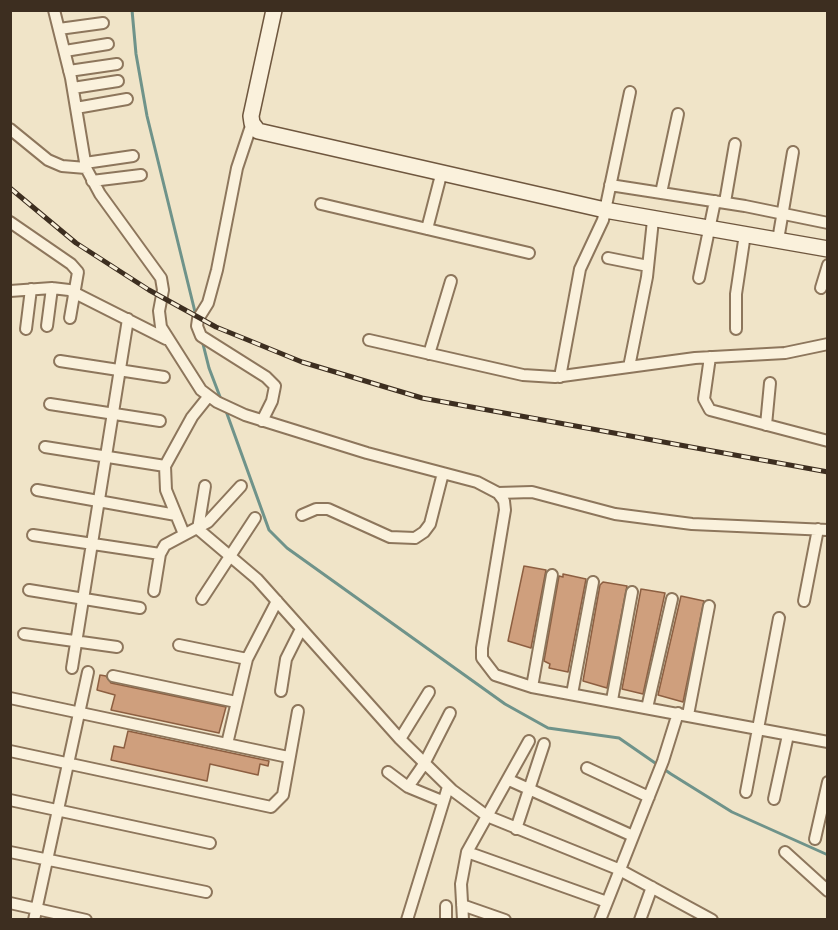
<!DOCTYPE html>
<html>
<head>
<meta charset="utf-8">
<style>
	body { margin:0 }
	#map { position:relative; width:838px; height:930px; overflow:hidden; background:#f0e4c8; font-family:"Zilla Slab",serif }
	canvas { display:block }
	.frame { position:absolute; inset:0; border:12px solid #3d2e20; pointer-events:none }
</style>
</head>
<body>
<div id="map">
<canvas width="838" height="930"></canvas>
<div class="frame"></div>
</div>
<script>
const ctx = document.querySelector('canvas').getContext('2d');
ctx.lineJoin = 'round';
function shape(rows) {
  const path = new Path2D();
  for (const r of rows) {
    path.moveTo(r[0], r[1]);
    for (let i = 2; i < r.length; i += 2) path.lineTo(r[i], r[i + 1]);
  }
  return path;
}
function trace(path, color, width, dash) {
  ctx.strokeStyle = color;
  ctx.lineWidth = width;
  ctx.lineCap = dash ? 'butt' : 'round';
  ctx.setLineDash(dash || []);
  ctx.stroke(path);
}
function fill(path, color) {
  ctx.fillStyle = color;
  ctx.fill(path, 'evenodd');
}
trace(shape([
	[132,10,136,54,147,116,196,316],
	[202,340,209,368,222,402],
	[226,411,269,530,287,548,505,704,548,728,619,738,671,774,732,812,828,855]
]), '#6f938a', 3);
const building = shape([
	[524,566,546,570,531,648,508,641,524,566],
	[563,574,586,579,568,672,549,668,550,664,544,661,559,576,563,577,563,574],
	[603,582,627,586,607,688,583,681,600,585,603,582],
	[641,589,665,593,643,694,622,689,641,589],
	[681,596,704,601,683,702,658,695,681,596],
	[100,675,106,676,111,683,226,707,219,733,111,710,115,695,97,690,100,675],
	[128,731,269,761,268,766,260,764,258,775,210,764,207,781,111,760,114,746,124,748,128,731]
]);
fill(building, '#cf9f7d');
trace(building, '#8d5f41', 1.5);
const street = shape([
	[54,10,71,78,86,168,100,194,161,278,163,290,159,311,161,327,201,390,217,402,245,415,367,453,477,482,498,493,504,501,505,510,482,648,482,658,495,675,532,687,828,742],
	[59,29,103,23],
	[65,51,108,44],
	[69,71,117,64],
	[73,88,118,81],
	[76,108,127,99],
	[252,123,237,168,217,270,208,303,198,319,197,326,201,336,266,377,275,386,272,401,262,421],
	[10,129,48,160,62,166,86,168],
	[85,163,133,156],
	[92,181,141,175],
	[610,185,745,206,828,223],
	[661,193,678,114],
	[725,202,735,144],
	[321,204,529,253],
	[10,222,71,264,78,272,70,318],
	[427,229,441,175],
	[778,240,793,152],
	[608,258,648,266],
	[699,278,715,201],
	[821,288,828,265],
	[10,291,52,288,69,290,166,339],
	[47,326,52,288],
	[26,329,31,289],
	[736,329,736,294,745,234],
	[369,340,523,375,555,377,695,358,785,353,828,344],
	[429,354,451,281],
	[710,357,704,399,710,410,828,441],
	[60,361,164,377],
	[629,367,647,277,653,220],
	[560,377,580,269,603,220,630,92],
	[50,404,160,421],
	[766,425,770,383],
	[45,447,165,466],
	[205,486,198,529,257,579,400,739,452,790,487,816,618,869,712,920],
	[37,490,176,515],
	[498,493,532,492,615,514,692,524,828,530],
	[302,515,316,509,328,509,390,537,415,538,424,532,430,524,443,473],
	[184,534,166,490,165,466,192,417,208,397],
	[33,535,160,554],
	[29,590,140,608],
	[154,591,160,554,165,545,208,522,241,486],
	[202,599,255,518],
	[804,601,818,529],
	[24,634,117,647],
	[179,645,247,659],
	[72,668,128,319],
	[113,676,236,702],
	[532,687,552,575],
	[281,691,286,659,301,629],
	[572,694,593,582],
	[10,698,288,757],
	[612,700,632,592],
	[647,708,672,599],
	[688,715,709,606],
	[400,739,429,692],
	[227,744,247,659,277,601],
	[10,751,271,807,283,795,298,711],
	[587,768,649,797],
	[388,772,408,787,442,801],
	[509,780,633,836],
	[408,787,424,764,450,713],
	[746,792,779,618],
	[774,799,788,735],
	[10,800,210,843],
	[516,829,544,744],
	[815,839,828,782],
	[10,852,206,892],
	[467,852,607,902],
	[785,852,828,891],
	[10,903,86,920],
	[462,905,505,920],
	[446,906,446,920],
	[34,920,88,672],
	[407,920,448,787],
	[463,920,461,884,467,852,529,741],
	[600,920,663,761,678,713],
	[640,920,652,887]
]);
const secondary = shape([
	[274,10,251,116,252,123,258,131,605,210,828,249]
]);
trace(street, '#8d765c', 14);
trace(secondary, '#6f573f', 18);
trace(street, '#faf1dc', 10);
trace(secondary, '#faf1dc', 15);
const rail = shape([
	[10,188,76,243,149,290,216,327,302,362,422,398,828,472]
]);
trace(rail, '#3d2e20', 5);
trace(rail, '#f7eed8', 3, [9]);
</script>
</body>
</html>
